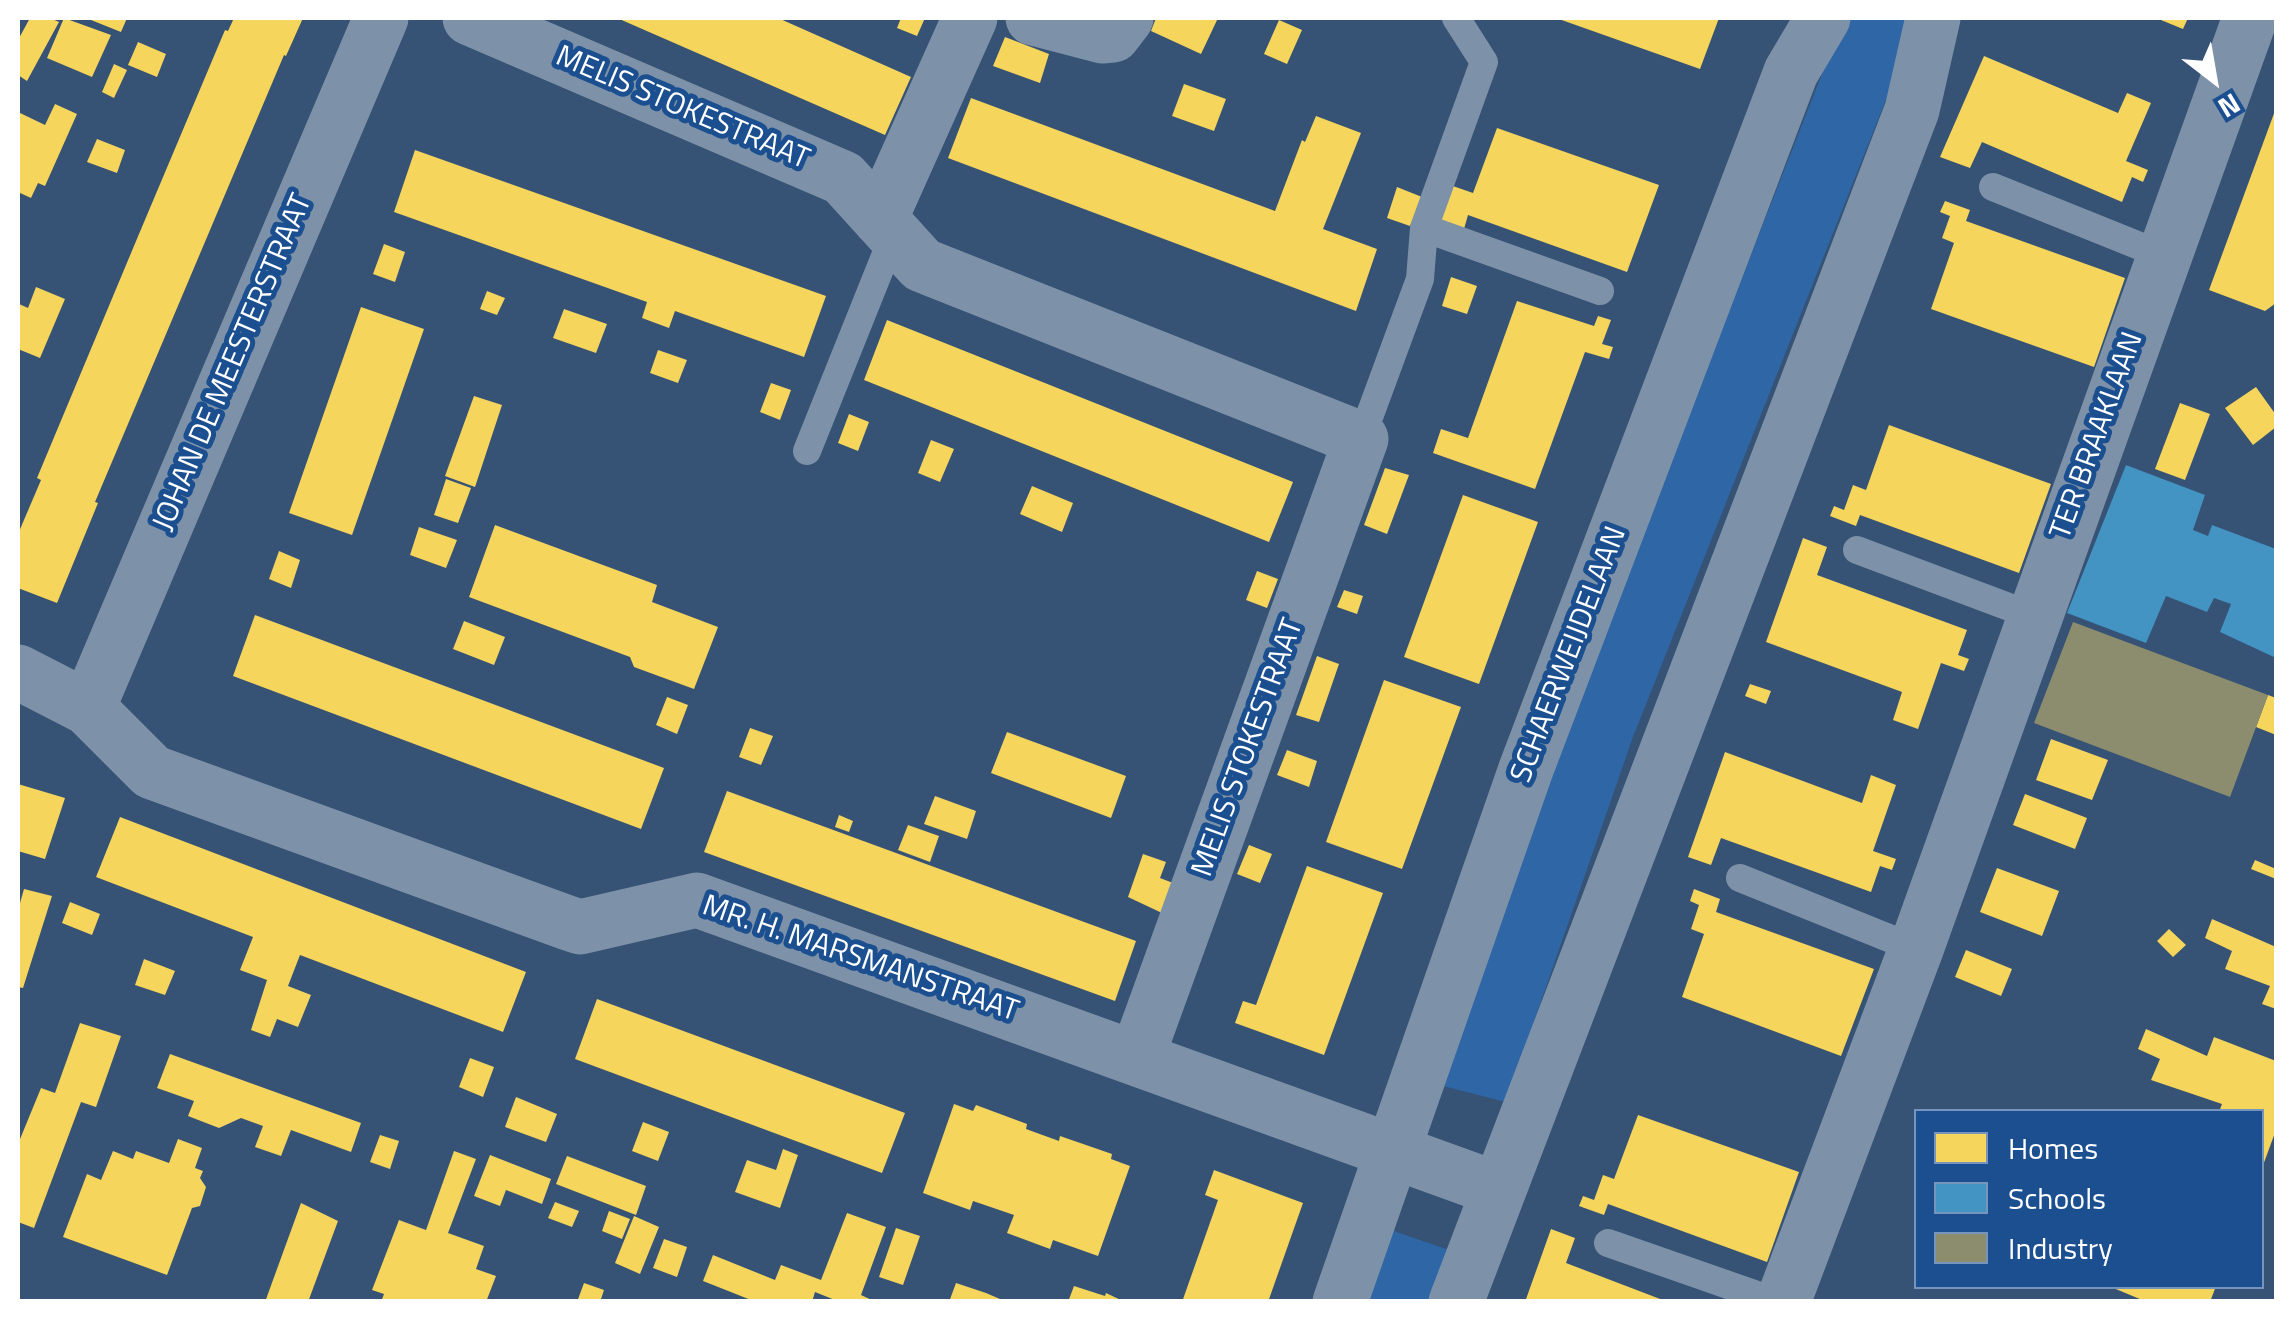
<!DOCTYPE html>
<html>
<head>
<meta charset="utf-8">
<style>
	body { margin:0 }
	#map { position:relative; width:2294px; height:1319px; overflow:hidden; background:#365274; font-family:"Titillium Web",sans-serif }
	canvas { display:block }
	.frame { position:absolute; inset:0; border:20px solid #fff; pointer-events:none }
	.legend { position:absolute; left:1914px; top:1109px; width:350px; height:180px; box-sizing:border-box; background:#1b4f8f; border:2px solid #7695bc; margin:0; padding:12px 18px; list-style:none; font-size:30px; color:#fff }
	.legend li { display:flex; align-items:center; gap:20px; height:50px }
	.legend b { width:50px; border:2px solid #7695bc }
	.north { position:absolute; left:2164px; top:30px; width:100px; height:100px; -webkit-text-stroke:8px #1b4f8f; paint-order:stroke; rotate:149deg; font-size:28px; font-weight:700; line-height:40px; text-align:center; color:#fff }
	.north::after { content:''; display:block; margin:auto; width:35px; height:45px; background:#fff; clip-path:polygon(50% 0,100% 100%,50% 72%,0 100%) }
</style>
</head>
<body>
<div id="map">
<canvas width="2294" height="1319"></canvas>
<div class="frame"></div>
<ul class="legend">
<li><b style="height:28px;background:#f6d55c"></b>Homes</li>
<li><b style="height:28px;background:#4393c3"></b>Schools</li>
<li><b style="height:28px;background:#8c8c6e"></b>Industry</li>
</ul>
<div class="north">N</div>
</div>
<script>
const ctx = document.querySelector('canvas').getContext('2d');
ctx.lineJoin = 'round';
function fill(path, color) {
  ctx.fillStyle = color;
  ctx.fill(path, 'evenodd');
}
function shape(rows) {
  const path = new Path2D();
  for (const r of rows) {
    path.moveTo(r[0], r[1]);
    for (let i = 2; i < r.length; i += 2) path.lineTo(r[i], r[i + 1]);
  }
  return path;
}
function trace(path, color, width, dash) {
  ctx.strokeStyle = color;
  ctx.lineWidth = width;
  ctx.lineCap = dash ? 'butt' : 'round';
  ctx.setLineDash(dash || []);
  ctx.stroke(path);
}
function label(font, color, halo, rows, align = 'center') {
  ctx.font = font + ' "Titillium Web",sans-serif';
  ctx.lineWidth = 10;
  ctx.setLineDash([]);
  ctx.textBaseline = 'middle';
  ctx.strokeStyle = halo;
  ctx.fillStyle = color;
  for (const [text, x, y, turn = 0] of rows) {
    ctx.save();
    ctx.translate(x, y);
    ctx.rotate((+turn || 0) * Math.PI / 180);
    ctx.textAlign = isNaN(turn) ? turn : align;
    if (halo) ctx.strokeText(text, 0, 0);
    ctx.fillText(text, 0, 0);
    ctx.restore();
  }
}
fill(shape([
	[1844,18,1907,18,1891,87,1633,737,1506,1102,1435,1084,1638,542],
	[1391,1230,1452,1251,1433,1301,1368,1302]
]), '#2f66a5');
fill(shape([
	[30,18,50,18,59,22,27,81,18,75,18,40],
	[64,18,111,35,92,77,47,58],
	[86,18,127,18,121,32],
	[234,18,303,18,286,56,284,55,95,502,98,503,57,603,18,588,18,534,41,480,37,478,139,234,225,30,228,31],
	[617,18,778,18,911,77,885,135],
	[901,18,925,18,917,36,897,28],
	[1156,18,1218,18,1201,54,1151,31],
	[1556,18,1719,18,1700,69],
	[2156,18,2188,18,2183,29],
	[1279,20,1302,30,1287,64,1264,54],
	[1005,37,1049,54,1040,83,993,66],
	[138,42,166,54,157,77,128,65],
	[1984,56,2118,113,2127,93,2151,103,2126,161,2148,170,2143,182,2132,177,2122,202,1982,142,1970,168,1940,157],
	[114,64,127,70,114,98,102,92],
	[1184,84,1226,99,1214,131,1172,116],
	[971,98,1275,211,1302,140,1305,142,1316,116,1361,133,1323,229,1377,249,1356,311,948,158],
	[55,104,77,114,45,186,38,183,31,198,18,192,18,112,45,125],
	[2276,108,2276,303,2265,311,2209,290],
	[1497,128,1659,185,1627,272,1468,215,1464,229,1437,219,1450,185,1473,193],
	[97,139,125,150,117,173,87,162],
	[415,150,826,296,804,357,675,311,669,328,642,318,647,302,394,212],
	[1397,187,1422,197,1410,226,1387,218],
	[1945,201,1970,210,1966,221,2125,278,2094,367,1931,309,1954,243,1942,238,1950,216,1940,212],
	[384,244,405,252,395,282,373,274],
	[1451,277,1477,286,1467,314,1442,306],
	[36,287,65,299,40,358,18,349,18,307,19,304,28,308],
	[487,291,505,298,497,315,480,309],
	[1517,301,1594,326,1598,316,1611,320,1602,344,1613,347,1609,359,1585,352,1535,489,1433,453,1441,429,1468,438],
	[361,307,424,329,352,535,289,513],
	[564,309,607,324,596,353,553,338],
	[887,320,1293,482,1269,542,864,380],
	[658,350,687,360,678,383,650,373],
	[771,383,791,390,780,420,760,412],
	[2256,387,2276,415,2276,427,2253,445,2225,408],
	[474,396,502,405,475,487,445,476],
	[2180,403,2210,414,2185,480,2155,469],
	[849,414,869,422,858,451,838,443],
	[1889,425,2051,484,2019,573,1860,515,1856,526,1830,516,1834,506,1844,510,1853,485,1866,490],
	[931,440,954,449,940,482,918,473],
	[1385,468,1409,475,1387,534,1364,525],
	[446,479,471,488,458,523,434,515],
	[1032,486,1073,503,1062,532,1020,514],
	[1463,495,1538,522,1479,684,1404,657],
	[495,525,657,585,652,602,718,627,694,689,634,667,630,657,469,597],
	[419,527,457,540,446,568,410,555],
	[1803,538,1827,547,1817,575,1967,630,1958,655,1969,659,1964,671,1941,663,1918,729,1893,720,1902,692,1766,642],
	[279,551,300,560,291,588,269,579],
	[1257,571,1278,579,1267,608,1246,600],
	[1344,590,1363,596,1357,614,1337,607],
	[255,615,664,768,641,829,233,676],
	[464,621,505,637,494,665,453,649],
	[1317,656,1339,664,1319,722,1296,715],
	[1384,680,1461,707,1402,869,1326,842],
	[1750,684,1771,691,1766,704,1745,696],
	[2268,695,2276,698,2276,735,2256,727],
	[667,697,688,705,677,734,656,725],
	[750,728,773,736,761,765,739,757],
	[1007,732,1126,776,1111,818,991,773],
	[2051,739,2108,760,2092,800,2036,780],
	[1287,750,1317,761,1309,787,1277,775],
	[1725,752,1862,803,1871,775,1896,785,1873,851,1896,859,1892,870,1880,866,1871,892,1721,838,1711,865,1688,857],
	[18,784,65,798,45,859,18,851],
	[727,791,1136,941,1115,1001,704,852],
	[2025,794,2087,818,2075,849,2013,825],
	[935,796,976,811,967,839,924,824],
	[839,815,853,821,849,832,835,827],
	[120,817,526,972,503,1032,300,955,288,986,311,995,298,1027,277,1019,270,1037,251,1030,267,980,240,970,253,937,96,877],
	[908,825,939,836,930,862,898,850],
	[1249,845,1272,854,1260,883,1237,874],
	[1143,854,1166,862,1160,878,1173,883,1162,913,1128,897],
	[2255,860,2276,869,2276,879,2251,869],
	[1307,866,1383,893,1324,1055,1235,1023,1243,1001,1256,1005],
	[1997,868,2059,891,2042,936,1980,912],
	[24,889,52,896,23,988,18,987,18,910],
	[1694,889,1720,899,1716,912,1874,969,1841,1056,1682,997,1704,934,1691,929,1699,905,1690,901],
	[70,902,100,914,92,935,62,923],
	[2212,919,2276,947,2276,1009,2262,1004,2270,986,2225,969,2232,951,2205,938],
	[2169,929,2186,945,2173,957,2157,941],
	[1966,950,2012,969,2001,996,1955,977],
	[144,959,175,971,165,995,135,985],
	[597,999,905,1113,882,1173,575,1059],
	[80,1023,121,1036,96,1107,81,1102,34,1228,18,1222,18,1144,41,1088,55,1093],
	[2146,1029,2207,1056,2214,1037,2276,1061,2276,1130,2262,1168,2262,1112,2219,1112,2222,1104,2151,1080,2160,1059,2138,1049],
	[170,1054,361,1123,351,1152,291,1130,281,1156,255,1147,263,1126,241,1118,219,1128,188,1116,194,1101,157,1088],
	[470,1058,494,1067,483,1097,459,1087],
	[516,1097,557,1114,546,1142,505,1127],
	[954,1104,973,1111,976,1105,1027,1124,1026,1129,1059,1141,1060,1136,1112,1154,1111,1159,1130,1166,1098,1256,1053,1240,1050,1249,1007,1233,1014,1215,973,1201,970,1210,923,1193],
	[1638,1115,1799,1172,1767,1262,1608,1204,1604,1215,1579,1206,1583,1196,1594,1200,1603,1175,1614,1179],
	[643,1122,669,1132,658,1161,632,1151],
	[380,1135,399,1141,390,1169,370,1162],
	[178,1139,202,1148,195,1168,203,1171,200,1178,206,1187,200,1206,192,1208,167,1275,63,1237,87,1174,101,1180,113,1151,133,1159,136,1151,169,1163],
	[783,1149,798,1155,780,1208,735,1192,747,1160,776,1170],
	[454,1151,476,1159,448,1233,484,1246,476,1269,496,1276,486,1302,381,1302,384,1294,372,1290,399,1220,426,1230],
	[490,1155,551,1179,542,1204,506,1190,500,1206,474,1196],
	[567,1156,646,1186,636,1215,556,1184],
	[1214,1170,1303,1203,1268,1302,1182,1302,1218,1200,1205,1195],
	[555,1202,579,1211,572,1227,548,1218],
	[301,1203,338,1221,308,1302,265,1302],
	[609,1211,630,1219,622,1239,602,1231],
	[847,1213,886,1227,861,1295,876,1302,840,1302,815,1292,812,1302,756,1302,703,1281,713,1255,775,1280,781,1265,821,1280],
	[634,1216,659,1227,640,1274,615,1263],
	[896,1228,920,1236,903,1285,879,1277],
	[1551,1229,1575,1238,1566,1263,1668,1302,1525,1302],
	[664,1239,687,1247,677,1277,653,1268],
	[584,1283,604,1290,600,1302,577,1302],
	[956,1283,986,1293,1007,1302,949,1302],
	[1074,1286,1105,1296,1106,1293,1125,1302,1068,1302],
	[2216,1286,2210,1302,2147,1302,2111,1287]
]), '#f6d55c');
fill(shape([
	[2126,465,2205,495,2193,530,2208,536,2212,525,2276,549,2276,658,2220,632,2231,604,2214,598,2207,612,2166,596,2146,643,2067,613]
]), '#4393c3');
fill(shape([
	[2073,622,2268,695,2230,797,2034,723]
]), '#8c8c6e');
trace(shape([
	[1993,187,2162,255],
	[1424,228,1600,291],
	[1361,439,1420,279,1424,228,1484,62,1456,18],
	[807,451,894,234],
	[1857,550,2033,616],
	[1740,878,1916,949],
	[1608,1243,1777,1302]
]), '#7d92a8', 28);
trace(shape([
	[470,18,843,178,922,265,1361,439,1137,1057],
	[1033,18,1102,36,1113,35,1126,18],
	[880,219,970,18],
	[18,672,88,708,152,772,568,923,580,927,697,900,1497,1189],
	[88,708,381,18],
	[1783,1302,1916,949,2250,18]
]), '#7d92a8', 55);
trace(shape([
	[1340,1302,1526,769,1791,72,1823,18],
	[1456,1302,1912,110,1933,18]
]), '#7d92a8', 55);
label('30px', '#fff', '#1b4f8f', [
	["MELIS STOKESTRAAT",682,109,23],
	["JOHAN DE MEESTERSTRAAT",234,363,-67],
	["TER BRAAKLAAN",2098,436,-70],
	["SCHAERWEIJDELAAN",1570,655,-69],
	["MELIS STOKESTRAAT",1249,748,-70],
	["MR. H. MARSMANSTRAAT",860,960,19]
]);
</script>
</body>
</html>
